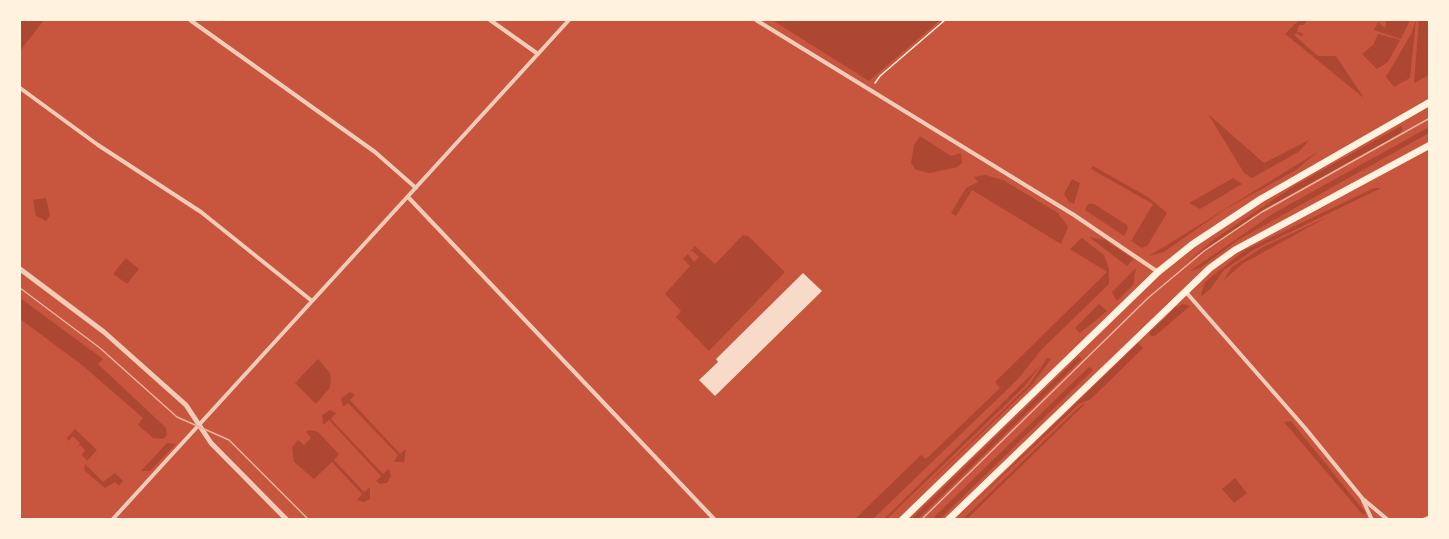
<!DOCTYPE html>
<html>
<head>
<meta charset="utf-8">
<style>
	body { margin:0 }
	#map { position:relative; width:1449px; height:539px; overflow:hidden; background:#c8553d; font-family:Helvetica,sans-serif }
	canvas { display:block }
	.frame { position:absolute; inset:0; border:21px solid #fff3e0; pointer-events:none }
</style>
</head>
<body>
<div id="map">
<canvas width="1449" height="539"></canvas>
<div class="frame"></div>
</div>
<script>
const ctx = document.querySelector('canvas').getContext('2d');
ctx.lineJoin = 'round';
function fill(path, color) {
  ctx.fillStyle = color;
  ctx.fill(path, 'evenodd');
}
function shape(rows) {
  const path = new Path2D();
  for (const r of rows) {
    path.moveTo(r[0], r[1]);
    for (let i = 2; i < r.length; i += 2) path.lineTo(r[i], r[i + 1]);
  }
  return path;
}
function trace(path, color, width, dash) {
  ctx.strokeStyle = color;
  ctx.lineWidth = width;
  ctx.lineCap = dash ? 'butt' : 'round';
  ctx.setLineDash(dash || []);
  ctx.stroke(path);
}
fill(shape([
	[20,20,44,20,20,51],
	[772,20,940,20,869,81],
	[1299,20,1307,20,1304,25,1299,25,1297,32,1302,33,1303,37,1296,33,1294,35,1318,56,1336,56,1364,98,1285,34],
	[1386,20,1410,20,1401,39,1374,30,1378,22,1385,28],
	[1416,20,1410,78,1394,87,1386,77,1411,34],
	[1419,20,1429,20,1429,75,1414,83],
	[1378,34,1400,40,1388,62,1377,69,1362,54,1373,45],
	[1208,114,1264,163,1309,140,1300,151,1252,178,1244,173],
	[1401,126,1403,130,1397,135,1259,212,1186,263,1213,240,1294,186],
	[1429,127,1429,133,1238,240,1200,268,1190,271,1274,213],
	[920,136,951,156,961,153,962,163,957,167,930,173,916,170,911,163,914,145],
	[1319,151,1296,170,1224,210,1164,252,1149,256],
	[1093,166,1148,197,1167,213,1148,245,1142,248,1131,241,1153,204,1091,169],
	[985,175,1003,180,1058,213,1068,227,1061,244,972,190,956,216,951,213,966,188,978,182,974,177],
	[1233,178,1242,184,1200,209,1189,203],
	[1072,179,1080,183,1074,204,1069,202,1064,194],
	[1374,188,1381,188,1255,249,1224,270,1211,288,1202,296,1201,294,1205,282,1245,250],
	[46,198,50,215,46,221,36,216,33,200],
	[1088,204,1094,204,1127,225,1128,229,1124,236,1085,210],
	[1327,217,1242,264,1223,281,1232,267,1263,247],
	[743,235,748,236,785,272,709,351,676,317,681,311,665,294,690,266,683,259,688,254,694,262,699,257,693,251,690,252,695,246,715,264],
	[1089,237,1105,240,1133,259,1127,266],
	[1082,238,1104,255,1109,269,1109,284,1042,349,1018,379,873,519,855,519,921,455,926,459,1000,388,995,382,1107,272,1070,249],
	[126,258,139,269,127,284,113,274],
	[1136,268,1133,285,1117,301,1112,292],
	[20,298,103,359,98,364,166,428,167,435,163,439,153,438,138,425,143,418,82,365,20,319],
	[1099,304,1107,311,1080,333,1075,328],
	[1183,304,1190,306,1155,336,1151,336,1149,333,1175,308],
	[1138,343,1143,348,1091,399,1079,404,957,519],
	[1079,356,1082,359,918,519,911,519],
	[1047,358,1051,359,1032,385,891,519,1029,385],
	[318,359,330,373,331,382,329,389,316,404,295,383],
	[1040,366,1025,386,887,519,884,519],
	[1089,367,1093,370,940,519,932,519],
	[350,392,355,395,350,400,400,454,406,449,404,462,394,462,398,455,348,403,343,407,341,398],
	[1086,403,967,519,963,519,1080,406],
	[330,410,336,413,331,419,383,474,389,469,391,476,387,483,380,484,376,481,381,476,329,420,323,425,322,415],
	[1291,421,1360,506,1366,513,1363,515,1284,422],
	[75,429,97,450,87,461,82,455,85,450,80,445,76,448,80,443,73,436,68,441,67,438],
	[309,430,318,432,339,454,334,460,364,492,370,487,370,499,364,502,357,500,362,494,332,462,314,479,294,462,292,447,298,440,304,445,311,438,306,432],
	[167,443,176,444,150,471,141,471],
	[85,464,103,482,115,473,123,481,119,486,115,482,105,488,84,470],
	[1235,478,1247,493,1234,503,1222,489]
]), '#ae4732');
fill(shape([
	[803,273,822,291,715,396,699,380,718,362,716,359]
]), '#f7dbc8');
trace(shape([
	[875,83,880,76,945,20]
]), '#fff3e0', 1.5);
trace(shape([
	[190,20,375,152,416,188],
	[490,20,538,54],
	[756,20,1074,215,1158,272],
	[20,88,98,145,201,212,312,301],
	[408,197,715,520],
	[1185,291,1305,428,1362,498,1372,520],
	[1363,499,1388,520],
	[112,520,569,20],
	[1423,520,1430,517]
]), '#f1ccb7', 4);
trace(shape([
	[20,269,104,332,186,405,211,443,287,520]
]), '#f1ccb7', 5);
trace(shape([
	[902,520,1158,272,1193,244,1261,199,1430,102],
	[948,520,1210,268,1235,250,1430,145]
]), '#fff3e0', 7);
trace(shape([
	[20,288,100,348,177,417,229,440,309,520],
	[921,520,1148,298,1204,251,1262,212,1430,118]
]), '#e9b49f', 1.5);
</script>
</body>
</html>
